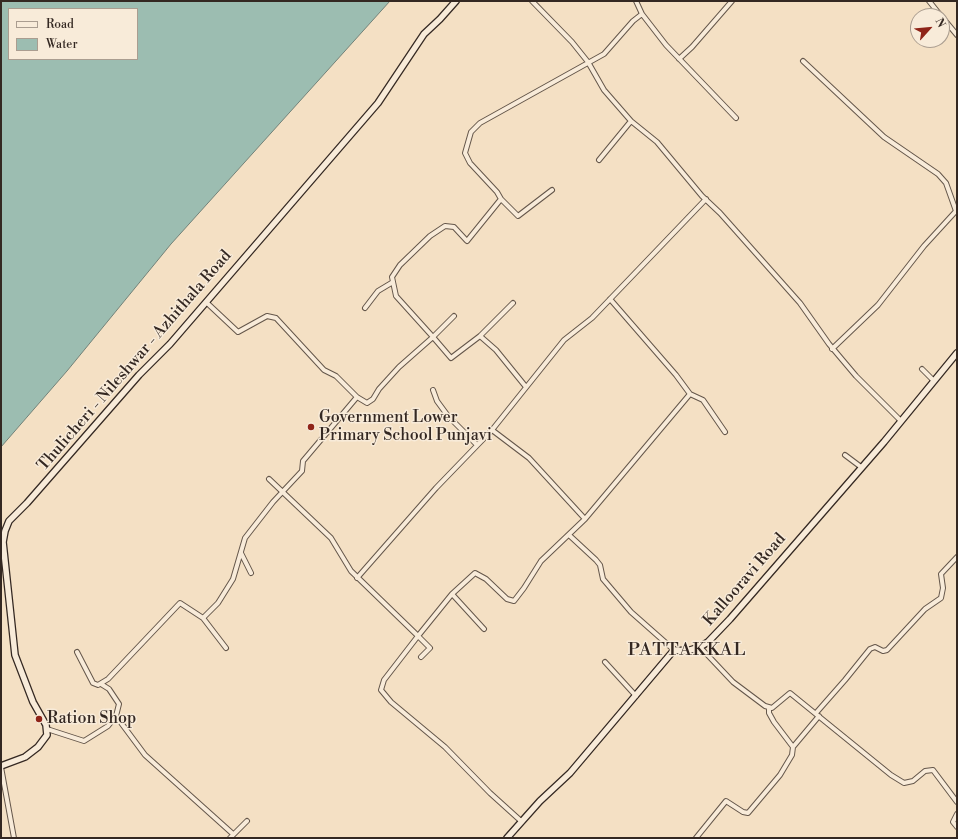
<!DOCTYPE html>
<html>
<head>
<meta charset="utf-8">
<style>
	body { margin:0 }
	#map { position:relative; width:958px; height:839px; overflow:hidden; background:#f4e0c4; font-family:"Libre Bodoni",serif }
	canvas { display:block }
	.frame { position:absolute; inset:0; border:2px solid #342822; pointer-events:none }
	.legend { position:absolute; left:8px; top:8px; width:130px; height:52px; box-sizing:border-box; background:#f8ebd9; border:1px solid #aa9d90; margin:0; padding:5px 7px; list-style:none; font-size:12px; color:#342822 }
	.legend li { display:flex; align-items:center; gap:8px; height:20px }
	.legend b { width:20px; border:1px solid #aa9d90 }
	.north { position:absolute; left:910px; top:8px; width:40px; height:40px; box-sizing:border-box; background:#f8ebd9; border:1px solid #aa9d90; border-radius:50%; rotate:63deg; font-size:11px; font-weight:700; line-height:16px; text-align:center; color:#342822 }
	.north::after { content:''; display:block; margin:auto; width:14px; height:18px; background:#8f2418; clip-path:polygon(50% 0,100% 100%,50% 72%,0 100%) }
</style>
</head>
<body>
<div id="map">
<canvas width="958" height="839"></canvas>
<div class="frame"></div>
<ul class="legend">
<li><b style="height:5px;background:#f8ebd9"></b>Road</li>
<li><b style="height:11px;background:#9cbdb1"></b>Water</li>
</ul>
<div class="north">N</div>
</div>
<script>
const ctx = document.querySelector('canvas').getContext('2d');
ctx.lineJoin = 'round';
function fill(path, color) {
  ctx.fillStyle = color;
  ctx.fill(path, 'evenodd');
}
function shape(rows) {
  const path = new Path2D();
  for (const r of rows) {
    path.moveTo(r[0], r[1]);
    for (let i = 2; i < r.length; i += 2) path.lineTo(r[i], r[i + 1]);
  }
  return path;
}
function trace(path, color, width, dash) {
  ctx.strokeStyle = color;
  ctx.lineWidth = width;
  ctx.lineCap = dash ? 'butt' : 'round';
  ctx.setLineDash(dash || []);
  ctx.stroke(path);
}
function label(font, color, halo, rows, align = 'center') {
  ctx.font = font + ' "Libre Bodoni",serif';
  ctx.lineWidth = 3;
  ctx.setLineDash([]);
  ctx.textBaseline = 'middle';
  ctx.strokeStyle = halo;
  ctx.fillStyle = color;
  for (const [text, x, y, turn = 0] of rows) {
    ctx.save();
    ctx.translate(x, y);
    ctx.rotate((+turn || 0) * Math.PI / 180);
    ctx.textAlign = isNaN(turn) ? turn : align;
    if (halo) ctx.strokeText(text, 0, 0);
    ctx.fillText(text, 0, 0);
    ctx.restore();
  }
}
const water = shape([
	[1,1,390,1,171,244,67,371,1,447,1,1],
	[9,9,137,9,137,59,9,59,9,9]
]);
fill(water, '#9cbdb1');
trace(water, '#728178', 1);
const street = shape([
	[532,1,572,42,588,62,604,90,631,121,657,142,702,196,720,213,800,303,829,344,856,376,901,421],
	[636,1,642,14,666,45,736,118],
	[929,1,941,16],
	[942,17,957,35],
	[679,59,692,47,732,1],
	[803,61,884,137,938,174,946,183,956,211],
	[599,160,631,121],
	[501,199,518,216,552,190],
	[206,302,238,332,267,316,276,318,324,370,336,376,357,397,367,403,373,399,379,389,399,367,433,337,396,296,392,277,400,265,430,236,445,226,454,227,467,241,501,199,497,192,470,163,465,153,471,132,480,123,604,54,633,21,642,14],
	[365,308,378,291,393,282],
	[454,316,433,337,451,358,480,336,513,303],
	[480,336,496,350,526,387],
	[832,349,878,305,924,246,956,211],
	[922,369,934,381],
	[433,390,437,401,448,416,477,445],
	[690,394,703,400,725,432],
	[492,430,529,458,585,519],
	[845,455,861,467],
	[269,479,331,538,351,571,418,636,384,680,381,690,391,702,445,747,490,793,521,821],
	[569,535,596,560,600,565,603,579,631,612,674,650],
	[241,553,251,573],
	[357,578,436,488,492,430,564,340,592,318,706,199],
	[452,594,484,629],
	[700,647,733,682,765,706,772,708,790,693,891,775,904,783,913,781,925,771,933,770,957,802],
	[226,648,203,618,218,603,233,579,245,538,273,502,302,471,303,461,357,397],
	[77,652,93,683,98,685,108,679,180,603,203,618],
	[421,657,430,648,418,636,452,594,475,573,486,579,507,599,514,601,524,588,541,561,585,519,690,394,676,375,610,299],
	[605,662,636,696],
	[769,708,769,713,774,722,793,747],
	[816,713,845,680,870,649,875,647,883,651,887,650,925,609,941,598,943,588,941,574,957,557],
	[116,716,145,755,233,834],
	[47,729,84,741,108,726,116,716,119,704,109,689,101,684],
	[1,767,14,838],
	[957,814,953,822,957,827],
	[230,838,247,821],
	[696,838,726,801,743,812,748,813,780,775,792,755,793,747,819,716]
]);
const secondary = shape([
	[1,766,25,757,38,747,47,735,46,725,33,702,15,655,3,542,5,531,9,521,27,503,139,375,170,344,378,103,424,34,440,19,456,1],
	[507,838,540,801,570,773,674,650,687,651,700,647,708,642,730,619,884,442,957,353]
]);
trace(street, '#64564a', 6);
trace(secondary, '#342822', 8);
trace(street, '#f8ebd9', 4);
trace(secondary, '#f8ebd9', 5.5);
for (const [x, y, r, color] of [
	[311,427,4,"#8f2418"],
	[39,719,4,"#8f2418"]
]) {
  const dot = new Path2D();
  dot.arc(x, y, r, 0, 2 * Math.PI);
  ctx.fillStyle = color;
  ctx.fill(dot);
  trace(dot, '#f8ebd9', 1.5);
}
label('16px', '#342822', '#f8ebd9', [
	["Thulicheri - Nileshwar - Azhithala Road",135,361,-49],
	["Kallooravi Road",745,580,-49]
]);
label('16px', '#342822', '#f8ebd9', [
	["Government Lower",319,418],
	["Primary School Punjavi",319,436],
	["Ration Shop",47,719]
], 'left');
ctx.letterSpacing = '1px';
label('18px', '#342822', '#f8ebd9', [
	["PATTAKKAL",687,651]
]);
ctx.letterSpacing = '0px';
</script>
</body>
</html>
